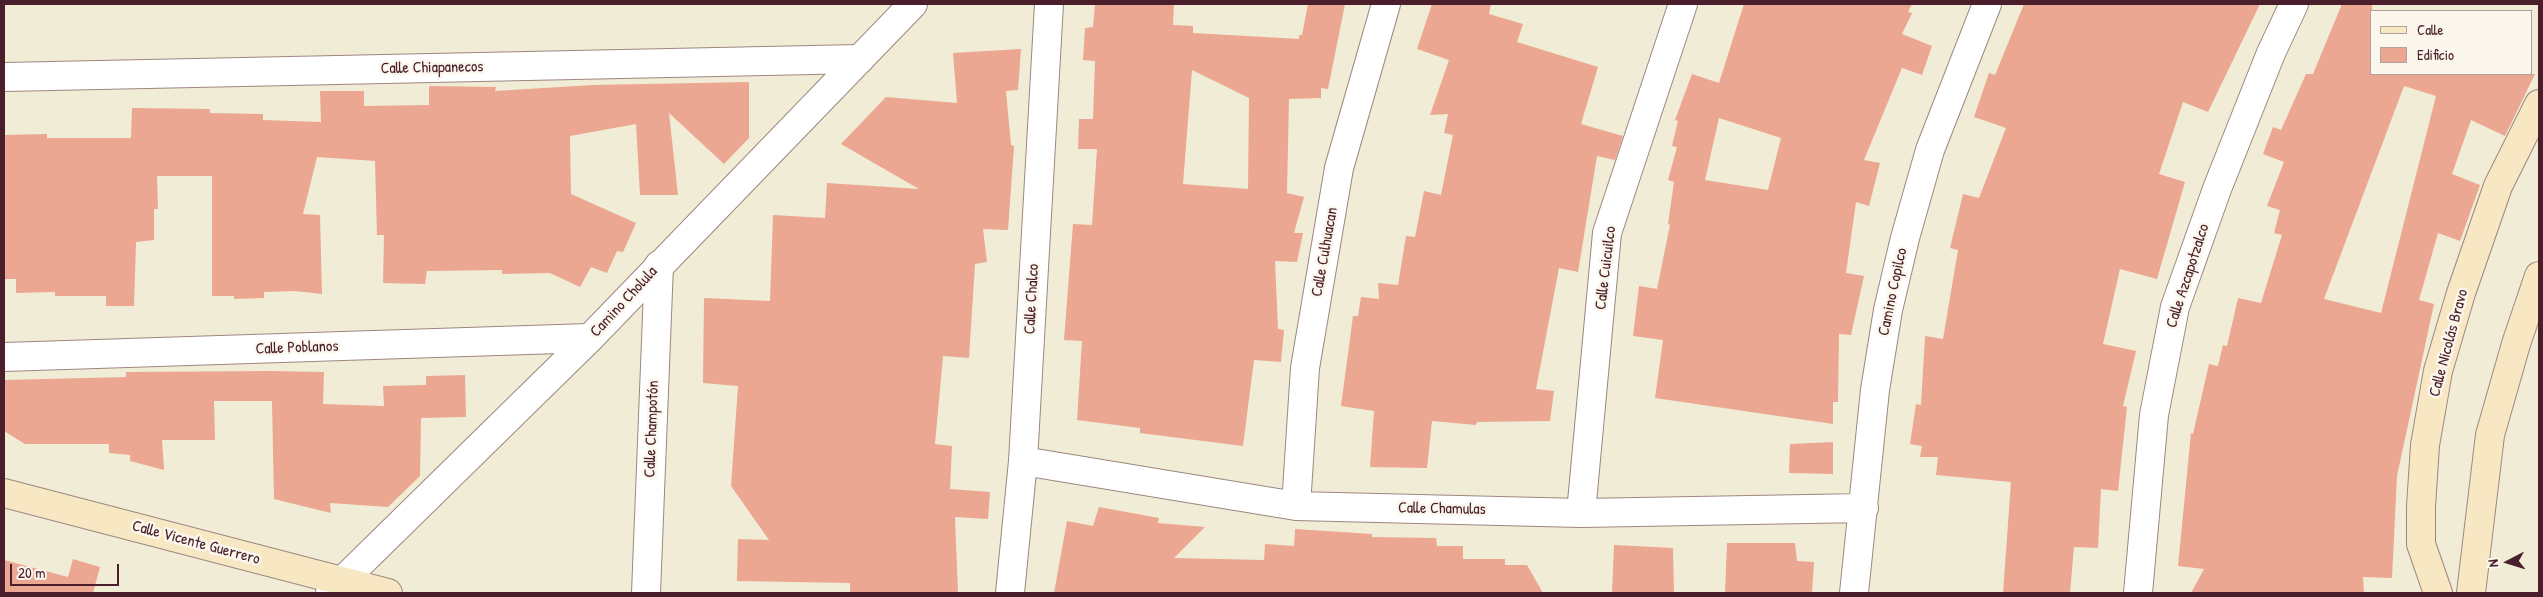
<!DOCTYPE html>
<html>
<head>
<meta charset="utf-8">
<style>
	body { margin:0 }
	#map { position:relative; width:2543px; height:597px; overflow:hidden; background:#f1ecd5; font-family:"Patrick Hand",sans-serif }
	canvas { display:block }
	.frame { position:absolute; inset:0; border:5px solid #4a1f2b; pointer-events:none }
	.legend { position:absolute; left:2370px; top:10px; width:162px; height:65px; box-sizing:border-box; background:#fbf7ec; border:1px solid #b4a19f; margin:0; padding:6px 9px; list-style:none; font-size:15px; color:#4a1f2b }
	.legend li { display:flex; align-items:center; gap:10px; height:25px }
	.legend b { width:25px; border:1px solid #b4a19f }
	.north { position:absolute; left:2483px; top:537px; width:50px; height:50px; -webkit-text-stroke:4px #fbf7ec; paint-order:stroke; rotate:265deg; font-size:14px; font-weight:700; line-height:20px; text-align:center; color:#4a1f2b }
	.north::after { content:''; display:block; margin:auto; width:18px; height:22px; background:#4a1f2b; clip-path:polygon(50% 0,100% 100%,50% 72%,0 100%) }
	.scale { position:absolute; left:10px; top:564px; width:109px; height:22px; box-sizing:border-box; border:2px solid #4a1f2b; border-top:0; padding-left:6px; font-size:15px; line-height:18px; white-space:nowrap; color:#4a1f2b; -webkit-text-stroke:4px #fbf7ec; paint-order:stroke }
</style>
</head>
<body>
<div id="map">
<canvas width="2543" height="597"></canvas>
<div class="frame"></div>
<ul class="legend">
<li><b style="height:6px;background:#f7e8c3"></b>Calle</li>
<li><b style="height:14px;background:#eba792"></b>Edificio</li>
</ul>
<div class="north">N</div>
<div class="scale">20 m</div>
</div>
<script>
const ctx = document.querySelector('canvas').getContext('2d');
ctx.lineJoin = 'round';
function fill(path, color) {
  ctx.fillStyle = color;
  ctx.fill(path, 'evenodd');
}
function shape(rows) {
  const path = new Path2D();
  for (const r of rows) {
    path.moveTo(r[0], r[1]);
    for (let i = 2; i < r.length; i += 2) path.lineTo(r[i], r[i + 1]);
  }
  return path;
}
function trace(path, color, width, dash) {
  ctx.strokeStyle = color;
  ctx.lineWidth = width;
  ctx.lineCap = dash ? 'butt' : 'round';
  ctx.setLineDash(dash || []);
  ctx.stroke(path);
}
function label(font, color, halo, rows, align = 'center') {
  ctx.font = font + ' "Patrick Hand",sans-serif';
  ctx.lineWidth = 5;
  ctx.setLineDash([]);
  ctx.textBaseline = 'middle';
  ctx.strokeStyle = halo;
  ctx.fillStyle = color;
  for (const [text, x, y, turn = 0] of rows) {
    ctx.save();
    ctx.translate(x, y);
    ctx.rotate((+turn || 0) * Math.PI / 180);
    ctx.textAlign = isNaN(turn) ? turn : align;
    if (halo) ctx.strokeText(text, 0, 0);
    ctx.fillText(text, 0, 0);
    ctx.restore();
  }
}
fill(shape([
	[1095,4,1174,4,1173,25,1193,26,1193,33,1299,39,1299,35,1302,35,1308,4,1345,4,1328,89,1321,88,1321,98,1289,99,1287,193,1304,197,1294,233,1303,233,1297,262,1275,261,1278,329,1284,330,1281,362,1254,360,1243,446,1140,433,1140,428,1077,420,1082,341,1064,340,1073,224,1092,225,1097,149,1078,149,1079,119,1093,119,1095,61,1083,60,1085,28,1093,27],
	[1192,70,1249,98,1248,189,1183,184],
	[1432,4,1491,4,1489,14,1523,24,1517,42,1598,67,1581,124,1623,136,1615,160,1597,156,1578,272,1559,268,1536,389,1554,391,1550,421,1477,422,1476,425,1432,421,1427,468,1370,467,1374,411,1341,406,1353,316,1358,316,1361,297,1379,299,1378,283,1398,285,1406,236,1415,237,1424,191,1441,195,1453,135,1444,133,1448,114,1430,115,1449,60,1417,49],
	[1744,4,1912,4,1908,12,1912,13,1902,34,1932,46,1922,75,1902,68,1864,160,1880,163,1869,206,1856,202,1846,273,1864,276,1851,335,1839,334,1838,402,1833,402,1833,424,1655,398,1663,340,1633,336,1639,286,1657,289,1670,225,1668,224,1674,182,1668,180,1677,147,1672,146,1678,121,1675,120,1692,74,1719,83],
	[1719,118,1781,138,1768,190,1705,180],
	[2024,4,2260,4,2208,112,2183,102,2159,174,2185,182,2157,279,2120,269,2103,344,2136,351,2123,406,2127,407,2118,491,2101,489,2098,548,2074,547,2070,593,2003,593,2011,482,1936,475,1938,457,1920,457,1922,446,1910,444,1916,404,1921,405,1925,336,1943,339,1958,250,1950,248,1963,194,1979,198,2006,128,1974,117,1989,73,1995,75],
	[2342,4,2372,4,2372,74,2535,74,2505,136,2471,120,2452,174,2480,185,2460,241,2438,233,2419,300,2434,304,2397,476,2392,578,2363,577,2364,593,2191,593,2204,569,2178,566,2191,433,2193,434,2209,364,2218,366,2223,345,2227,346,2238,298,2261,303,2282,235,2274,233,2280,210,2267,206,2284,162,2263,154,2273,127,2281,130,2306,74,2313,74],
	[2404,86,2436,96,2381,313,2324,299],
	[1021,49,1018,90,1006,91,1011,145,1014,146,1008,230,983,229,987,262,975,264,969,358,943,356,935,444,952,446,950,489,990,492,988,519,955,517,958,593,850,593,850,583,737,581,738,539,769,540,731,486,738,386,703,383,704,298,770,301,773,215,825,218,827,183,919,189,841,144,886,97,957,103,953,53],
	[749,82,749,138,724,164,669,113,678,195,640,195,636,124,570,136,571,194,636,223,623,252,617,251,607,273,591,267,580,287,550,273,502,274,502,270,427,271,425,284,383,283,384,235,377,235,375,161,317,157,303,214,320,215,322,294,295,291,264,292,264,298,234,299,234,296,212,296,212,176,157,176,158,209,154,209,154,240,136,242,134,306,106,306,106,296,55,296,55,292,16,293,16,279,4,279,4,135,47,134,47,138,131,138,132,108,210,109,210,113,263,114,263,120,321,122,320,91,364,91,364,106,429,105,429,86,496,87,495,91,593,85],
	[271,371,324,372,323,404,384,406,383,386,426,385,426,376,465,375,466,417,421,418,420,476,388,507,330,503,331,513,274,499,272,401,214,401,215,440,162,440,164,470,130,461,130,455,109,453,109,444,25,444,4,431,4,380,126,377,126,372],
	[1833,442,1833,474,1789,473,1790,444],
	[1099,507,1159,518,1158,523,1205,527,1174,558,1264,560,1265,544,1294,546,1295,529,1372,534,1372,537,1436,538,1437,546,1463,546,1463,559,1505,559,1505,565,1527,565,1543,593,1054,593,1067,521,1093,526],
	[1727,543,1795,543,1797,561,1814,562,1812,593,1725,593],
	[1614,545,1673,548,1674,593,1612,593],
	[73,559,100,567,93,593,4,593,4,560,68,577]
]), '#eba792');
const minor = shape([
	[4,77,860,59],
	[4,357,590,338],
	[1023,461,1296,506,1581,513,1864,508],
	[1296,506,1305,368,1339,168,1386,4],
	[1581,513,1607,233,1683,4],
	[646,593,659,265],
	[1010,593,1023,461,1049,4],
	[1854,593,1875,390,1888,310,1905,238,1930,150,1987,4],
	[2138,593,2154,415,2175,307,2217,189,2271,53,2294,4]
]);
const tertiary = shape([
	[330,593,590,338,913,4]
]);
const secondary = shape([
	[4,493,388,593],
	[2438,593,2421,544,2421,507,2425,445,2438,371,2461,293,2498,186,2539,104],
	[2471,593,2490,435,2516,344,2539,276]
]);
trace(minor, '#9e8680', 30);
trace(tertiary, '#9e8680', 30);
trace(secondary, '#9e8680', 30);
trace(minor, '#fff', 28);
trace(tertiary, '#fff', 28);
trace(secondary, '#f7e8c3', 28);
label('16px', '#4a1f2b', '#fbf7ec', [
	["Calle Chiapanecos",432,68,-1],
	["Calle Culhuacan",1325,252,-80],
	["Calle Cuicuilco",1606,268,-83],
	["Calle Azcapotzalco",2188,276,-72],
	["Camino Copilco",1893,292,-78],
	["Calle Chalco",1032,299,-87],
	["Camino Cholula",624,302,-47],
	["Calle Nicolás Bravo",2449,343,-75],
	["Calle Poblanos",297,348,-2],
	["Calle Champotón",652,429,-88],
	["Calle Chamulas",1442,509,1],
	["Calle Vicente Guerrero",196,543,15]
]);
</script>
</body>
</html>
